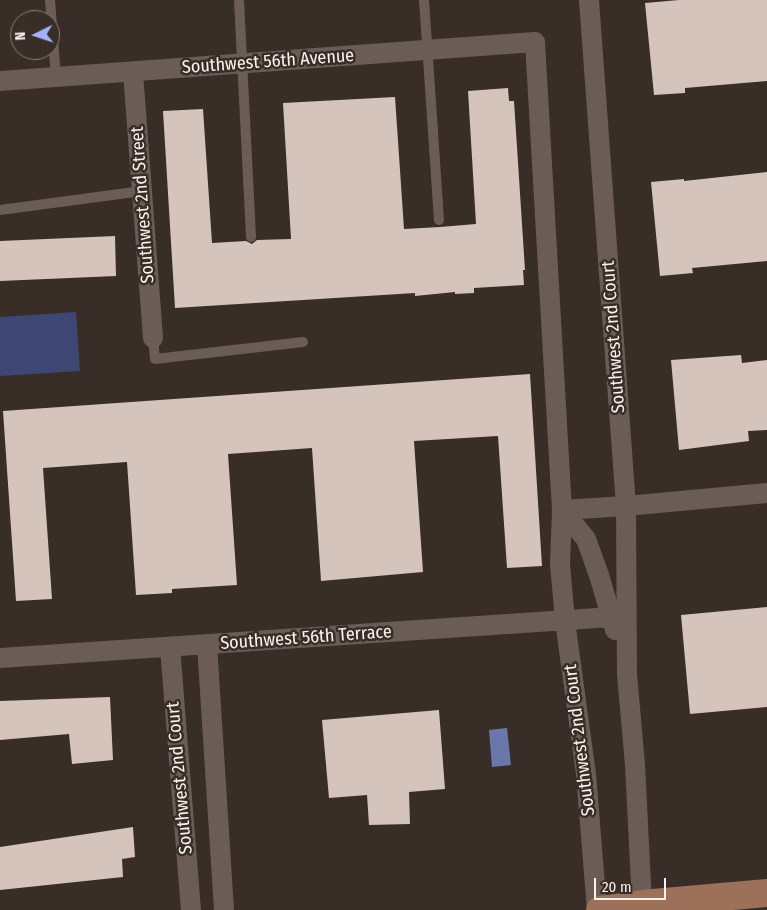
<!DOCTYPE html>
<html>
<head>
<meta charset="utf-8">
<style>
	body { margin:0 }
	#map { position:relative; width:767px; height:910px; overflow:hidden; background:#392d27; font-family:"Fira Sans Condensed",sans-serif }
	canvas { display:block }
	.north { position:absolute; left:10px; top:10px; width:50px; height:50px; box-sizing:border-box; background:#392d27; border:1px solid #877c77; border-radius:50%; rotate:266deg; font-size:14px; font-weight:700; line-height:20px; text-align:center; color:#fbf2ee }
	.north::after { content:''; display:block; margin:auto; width:18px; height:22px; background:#a3b2fd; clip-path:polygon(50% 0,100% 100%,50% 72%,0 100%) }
	.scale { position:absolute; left:594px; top:878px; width:72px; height:22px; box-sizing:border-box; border:2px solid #fbf2ee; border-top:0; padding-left:6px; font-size:15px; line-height:18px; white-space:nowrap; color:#fbf2ee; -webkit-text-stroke:4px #392d27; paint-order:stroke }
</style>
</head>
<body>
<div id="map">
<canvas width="767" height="910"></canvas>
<div class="north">N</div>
<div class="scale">20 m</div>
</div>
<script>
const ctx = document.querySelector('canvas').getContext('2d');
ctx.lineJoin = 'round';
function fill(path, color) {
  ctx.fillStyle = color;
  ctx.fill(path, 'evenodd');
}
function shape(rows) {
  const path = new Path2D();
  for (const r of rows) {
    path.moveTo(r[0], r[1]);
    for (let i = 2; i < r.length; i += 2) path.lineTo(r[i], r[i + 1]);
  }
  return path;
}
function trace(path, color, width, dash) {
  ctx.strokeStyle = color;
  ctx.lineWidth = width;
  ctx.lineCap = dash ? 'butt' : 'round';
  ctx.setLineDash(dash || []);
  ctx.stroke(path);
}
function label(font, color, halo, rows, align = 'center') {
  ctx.font = font + ' "Fira Sans Condensed",sans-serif';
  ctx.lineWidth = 5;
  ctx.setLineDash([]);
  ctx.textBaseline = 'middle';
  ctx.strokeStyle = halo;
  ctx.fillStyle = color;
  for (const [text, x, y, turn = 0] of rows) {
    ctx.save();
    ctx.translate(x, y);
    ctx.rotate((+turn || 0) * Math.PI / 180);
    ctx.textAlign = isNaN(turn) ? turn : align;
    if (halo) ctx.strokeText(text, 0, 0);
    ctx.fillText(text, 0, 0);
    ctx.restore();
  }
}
fill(shape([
	[76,312,80,371,0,376,0,317]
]), '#3e4673');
fill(shape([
	[507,728,511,765,492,767,489,730]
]), '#6c77a9');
fill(shape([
	[679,0,767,0,767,81,685,88,685,93,654,95,645,3],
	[508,88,509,101,514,101,525,270,523,270,524,285,474,288,474,293,455,294,455,292,415,296,415,293,175,308,163,111,203,109,212,243,246,241,252,244,257,240,291,239,283,103,395,97,404,229,440,227,476,224,468,91],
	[767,172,767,261,692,268,693,273,660,276,651,182,684,179,684,181],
	[115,236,116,276,0,281,0,241],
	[741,355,742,363,767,360,767,430,748,431,749,441,679,450,671,360],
	[530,374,542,566,507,568,498,436,414,441,423,572,321,581,312,448,228,454,237,585,172,589,172,593,136,595,127,462,43,468,52,599,16,601,3,411],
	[767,607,767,707,690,714,681,615],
	[110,697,113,760,72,764,69,734,0,740,0,701],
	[439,710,445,789,409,792,410,824,369,825,367,795,329,798,322,720],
	[133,827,135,857,122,859,123,877,0,890,0,847]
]), '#d4c4bc');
trace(shape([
	[50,0,56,78],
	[239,0,251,237],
	[424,0,439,220],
	[0,210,142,191],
	[153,338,155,359,303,342]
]), '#6b5d56', 10);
trace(shape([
	[589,0,626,506,627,674,635,765,642,904],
	[133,72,153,338],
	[0,81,535,42,562,510,560,564,565,621,586,774,597,910],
	[562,510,626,506,767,493],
	[562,510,586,539,599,575,615,630],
	[207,644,224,910],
	[170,647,191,910],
	[0,658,612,617]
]), '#6b5d56', 20);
trace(shape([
	[600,910,642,904,767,893]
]), '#9d7059', 28);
label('18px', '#fbf2ee', '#392d27', [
	["Southwest 56th Avenue",268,62,-4],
	["Southwest 2nd Street",143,205,-94],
	["Southwest 2nd Court",614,337,-94],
	["Southwest 56th Terrace",306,638,-4],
	["Southwest 2nd Court",580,740,-97],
	["Southwest 2nd Court",180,778,-95]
]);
</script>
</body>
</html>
